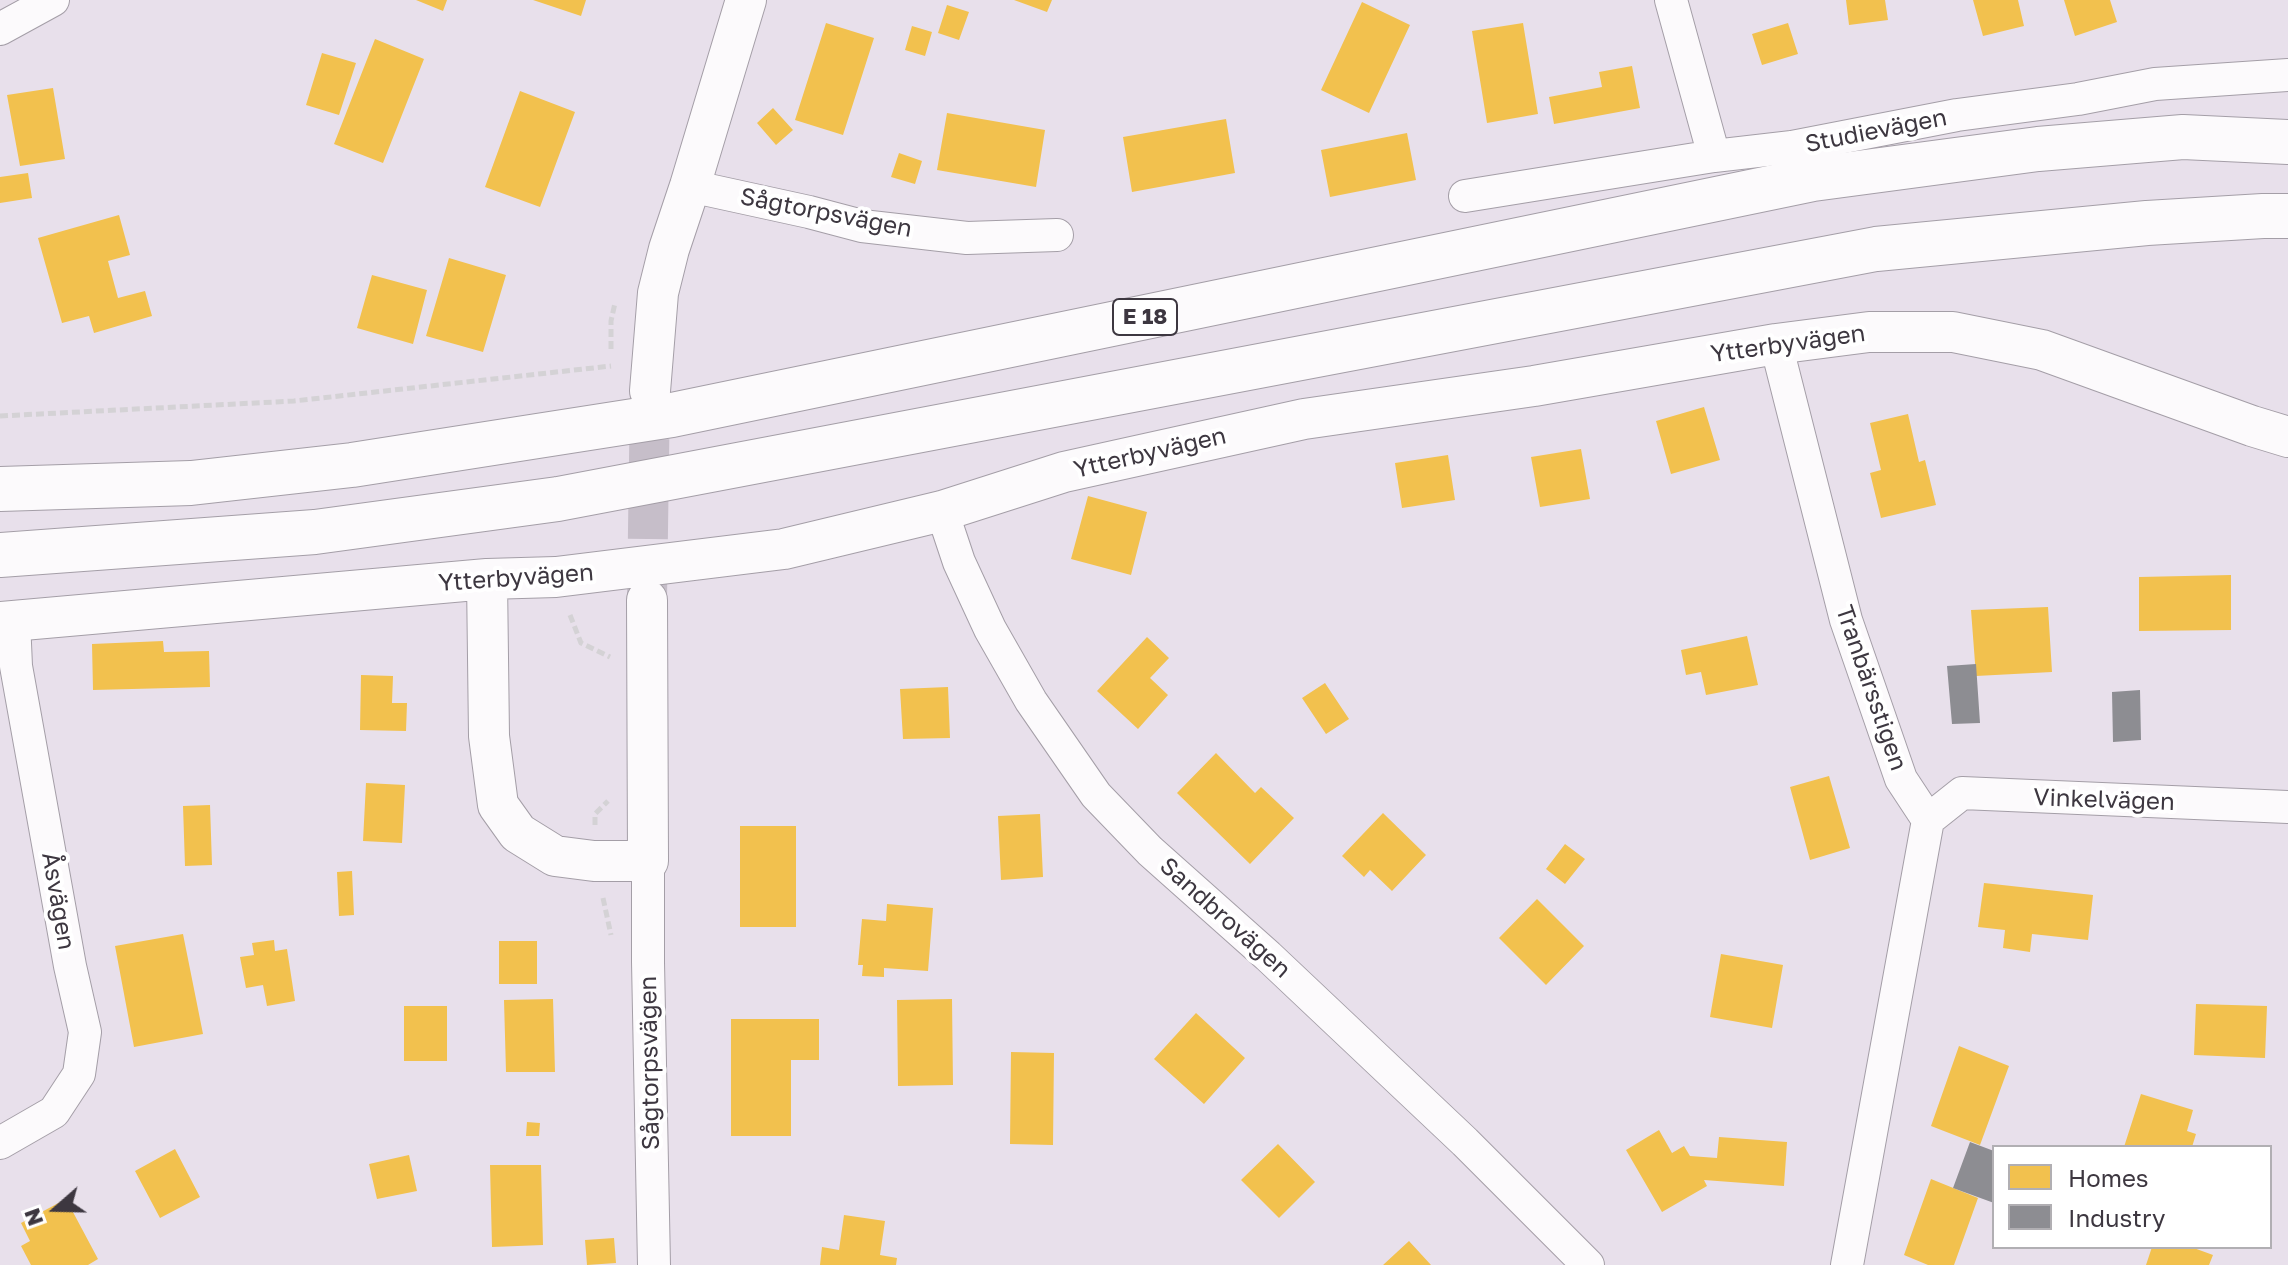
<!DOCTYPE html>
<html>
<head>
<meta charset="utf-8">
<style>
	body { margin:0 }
	#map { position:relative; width:2288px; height:1265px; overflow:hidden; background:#e8e0eb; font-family:"Golos Text",sans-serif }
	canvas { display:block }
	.legend { position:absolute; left:1992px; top:1145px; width:280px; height:104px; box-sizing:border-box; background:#fff; border:2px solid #b1afb3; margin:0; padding:10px 14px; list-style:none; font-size:24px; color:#3d3740 }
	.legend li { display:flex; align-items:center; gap:16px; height:40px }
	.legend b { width:40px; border:2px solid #b1afb3 }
	.north { position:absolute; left:16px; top:1169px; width:80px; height:80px; -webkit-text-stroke:6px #fff; paint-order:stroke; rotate:250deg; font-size:22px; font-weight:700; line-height:32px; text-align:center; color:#3d3740 }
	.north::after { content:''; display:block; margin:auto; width:28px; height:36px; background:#3d3740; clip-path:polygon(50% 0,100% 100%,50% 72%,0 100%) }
</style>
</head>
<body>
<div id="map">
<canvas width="2288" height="1265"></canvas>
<ul class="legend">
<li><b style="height:22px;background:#f2c14e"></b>Homes</li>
<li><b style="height:22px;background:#8d8d92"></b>Industry</li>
</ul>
<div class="north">N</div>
</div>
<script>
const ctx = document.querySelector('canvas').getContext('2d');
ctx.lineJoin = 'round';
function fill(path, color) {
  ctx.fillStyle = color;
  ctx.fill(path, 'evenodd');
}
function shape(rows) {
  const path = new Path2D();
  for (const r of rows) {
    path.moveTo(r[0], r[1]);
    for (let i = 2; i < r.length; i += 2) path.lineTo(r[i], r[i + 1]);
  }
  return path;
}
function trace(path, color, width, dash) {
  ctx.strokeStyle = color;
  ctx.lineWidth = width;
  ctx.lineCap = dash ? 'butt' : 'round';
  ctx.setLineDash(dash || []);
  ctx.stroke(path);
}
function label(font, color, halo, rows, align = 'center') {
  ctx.font = font + ' "Golos Text",sans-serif';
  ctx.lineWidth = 8;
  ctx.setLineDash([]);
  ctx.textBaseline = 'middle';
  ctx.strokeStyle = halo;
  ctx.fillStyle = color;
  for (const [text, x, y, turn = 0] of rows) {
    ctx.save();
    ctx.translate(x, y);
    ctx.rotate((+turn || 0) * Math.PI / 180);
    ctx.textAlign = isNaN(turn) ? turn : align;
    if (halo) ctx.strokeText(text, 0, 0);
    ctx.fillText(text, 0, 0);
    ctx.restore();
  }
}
fill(shape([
	[416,0,447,0,443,11],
	[533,0,586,0,581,16],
	[1014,0,1052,0,1047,12],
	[1846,0,1885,0,1888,20,1849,25],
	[1973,0,2018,0,2024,26,1983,36],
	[2064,0,2110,0,2117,22,2075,36],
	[1362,2,1410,25,1369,113,1321,90],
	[947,5,969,12,959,40,938,33],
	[826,23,874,38,843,135,795,120],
	[1523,23,1538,114,1487,123,1472,31],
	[1788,23,1798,54,1762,65,1752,34],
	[912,26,932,32,925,56,905,50],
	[375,39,424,59,383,163,334,144],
	[322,53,356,63,339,115,306,105],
	[1632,66,1640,108,1554,124,1549,97,1602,87,1599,72],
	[53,88,65,159,20,166,7,95],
	[520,91,575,112,540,207,485,187],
	[773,108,793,130,776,145,757,123],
	[947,113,1045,130,1036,187,937,170],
	[1226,119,1235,173,1132,192,1123,137],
	[1407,133,1416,180,1330,197,1321,150],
	[899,153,922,161,915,184,891,177],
	[28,173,32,198,0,203,0,177],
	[119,215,130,255,108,261,118,298,145,291,152,316,94,333,89,316,62,323,38,238],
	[449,258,506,275,483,352,426,336],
	[372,275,427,290,413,344,357,328],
	[1704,407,1720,460,1671,474,1656,421],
	[1908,414,1919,462,1925,460,1936,505,1881,518,1870,473,1881,470,1870,423],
	[1581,449,1590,499,1540,507,1531,457],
	[1448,455,1455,500,1402,508,1395,463],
	[1088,496,1147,512,1131,575,1071,559],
	[2231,575,2231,630,2139,631,2139,577],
	[2048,607,2052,672,1976,676,1971,610],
	[1747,636,1758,685,1706,695,1701,672,1686,675,1681,650],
	[1147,637,1169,658,1150,678,1168,695,1138,729,1097,691],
	[163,641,164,652,209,651,210,687,93,690,92,644],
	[361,675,393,676,392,703,407,703,406,731,360,730],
	[1325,683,1349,719,1326,734,1302,698],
	[948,687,950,738,903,739,900,689],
	[1216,753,1255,793,1261,787,1294,818,1250,864,1177,793],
	[1829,776,1850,848,1810,860,1790,787],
	[366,783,405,785,402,843,363,841],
	[210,805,212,865,185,866,183,806],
	[1383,813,1426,855,1392,891,1370,870,1364,877,1342,856],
	[1040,814,1043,877,1001,880,998,816],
	[740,826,796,826,796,927,740,927],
	[1565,844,1585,859,1565,884,1546,869],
	[352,871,354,915,339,916,337,872],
	[1984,883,2093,895,2088,940,2032,934,2030,952,2003,948,2005,930,1978,927],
	[1537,899,1584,946,1546,985,1499,938],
	[887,904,933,908,928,971,884,968,884,977,862,976,863,965,858,965,862,919,886,921],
	[183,934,203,1034,134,1047,115,946],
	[274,940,275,951,287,949,295,1001,267,1006,263,985,246,988,240,957,254,955,252,943],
	[499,941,537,941,537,984,499,984],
	[1721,954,1783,965,1772,1028,1710,1017],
	[553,999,555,1072,506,1072,504,1000],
	[952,999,953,1085,898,1086,897,1000],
	[2196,1004,2267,1006,2265,1058,2194,1055],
	[404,1006,447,1006,447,1061,404,1061],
	[1196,1013,1245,1058,1204,1104,1154,1059],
	[731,1019,819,1019,819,1060,791,1060,791,1136,731,1136],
	[1959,1046,2009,1066,1980,1145,1931,1126],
	[1011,1052,1054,1053,1053,1145,1010,1144],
	[2141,1094,2193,1110,2187,1131,2196,1134,2192,1147,2124,1147],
	[527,1122,540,1123,539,1136,526,1136],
	[1659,1130,1672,1153,1684,1146,1690,1156,1717,1158,1719,1137,1787,1142,1784,1186,1704,1180,1707,1186,1662,1212,1626,1150],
	[1278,1144,1315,1182,1279,1218,1241,1180],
	[175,1149,200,1197,160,1218,135,1171],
	[409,1155,417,1191,377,1199,369,1164],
	[490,1165,541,1165,543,1245,492,1247],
	[1931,1179,1978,1198,1954,1265,1928,1265,1904,1255],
	[66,1199,98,1259,88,1265,31,1265,21,1246,30,1241,21,1223],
	[844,1215,885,1221,880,1255,897,1258,896,1265,820,1265,822,1247,839,1250],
	[614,1238,616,1263,587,1265,585,1240],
	[1409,1241,1431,1265,1383,1265],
	[2152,1247,2191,1247,2213,1255,2209,1265,2146,1265]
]), '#f2c14e');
fill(shape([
	[1976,664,1980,723,1952,724,1947,666],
	[2140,690,2141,740,2113,742,2112,692],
	[1970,1142,1994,1151,1994,1203,1953,1188]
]), '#8d8d92');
trace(shape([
	[647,599,650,391]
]), '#c6bec9', 40, [40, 20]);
const minor = shape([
	[1671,0,1714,156],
	[0,29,53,0],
	[690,186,809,212,862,226,967,238,1057,235],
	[1465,196,1714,156,1792,147,1957,115,2078,99,2155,84,2288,75],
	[1776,344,1846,620,1901,779,1928,820,1847,1265],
	[942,511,959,562,990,629,1031,701,1096,795,1150,851,1268,956,1465,1142,1588,1265],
	[1928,820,1962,793,2288,807],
	[648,861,648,962,654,1265],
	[0,1143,54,1112,79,1074,85,1032,70,966,16,666,14,621]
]);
const tertiary = shape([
	[650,391,658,293,669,249,690,186,746,0],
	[487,579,489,736,498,805,518,833,555,856,594,861,648,861,647,600],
	[0,622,487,579,556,577,784,549,942,511,1064,472,1304,419,1534,386,1776,344,1869,332,1953,332,2042,350,2252,426,2288,437]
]);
const motorway = shape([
	[0,489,191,483,352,465,672,415,1813,179,2038,149,2183,137,2288,142],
	[0,555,315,532,558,499,1876,249,2147,223,2263,216,2288,216]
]);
trace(minor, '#a49ea7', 34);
trace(tertiary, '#a49ea7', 42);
trace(motorway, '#a49ea7', 46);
trace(shape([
	[611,349,611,321,615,303],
	[0,416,294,401,611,366],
	[570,615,581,643,610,657],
	[595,825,595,814,608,801],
	[603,898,611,935]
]), '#d4d2d5', 5, [8, 4]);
trace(minor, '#fcfafc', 32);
trace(tertiary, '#fcfafc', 40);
trace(motorway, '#fcfafc', 44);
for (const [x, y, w] of [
	[1145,317,64]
]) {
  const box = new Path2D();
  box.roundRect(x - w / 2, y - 18, w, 36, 6);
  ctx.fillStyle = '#fff';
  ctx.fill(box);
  trace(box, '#3d3740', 2);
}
label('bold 22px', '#3d3740', null, [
	["E 18",1145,317]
]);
label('24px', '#3d3740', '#fff', [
	["Studievägen",1876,131,-11],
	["Sågtorpsvägen",826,213,11],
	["Ytterbyvägen",1788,344,-8],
	["Ytterbyvägen",1150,453,-13],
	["Ytterbyvägen",516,578,-4],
	["Tranbärsstigen",1871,688,71],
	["Vinkelvägen",2104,800,2],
	["Åsvägen",58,901,80],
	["Sandbrovägen",1225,918,42],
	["Sågtorpsvägen",650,1063,-91]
]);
</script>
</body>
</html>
